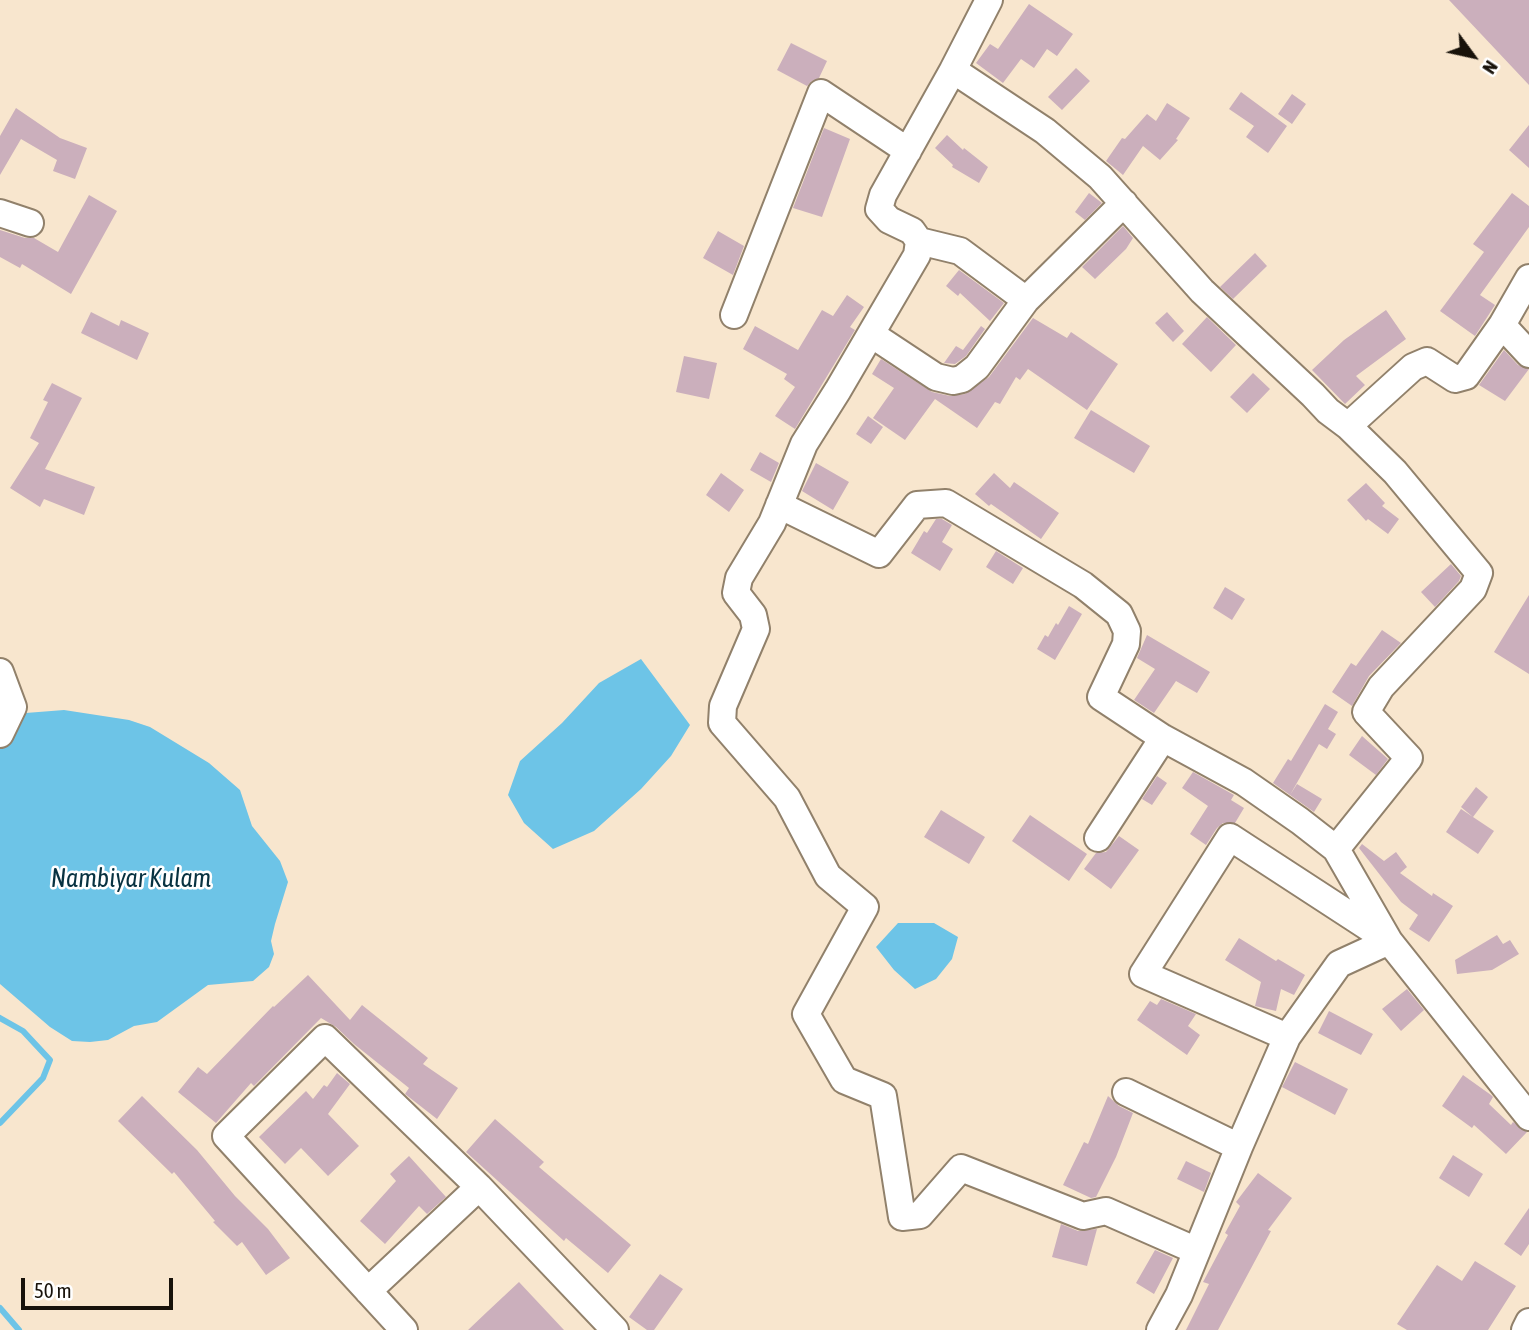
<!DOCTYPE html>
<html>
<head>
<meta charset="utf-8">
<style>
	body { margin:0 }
	#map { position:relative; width:1529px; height:1330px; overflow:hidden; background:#f8e6ce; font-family:"Asap Condensed",sans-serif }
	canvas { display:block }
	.north { position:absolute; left:1438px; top:21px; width:70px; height:70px; -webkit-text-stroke:5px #fff; paint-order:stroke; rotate:123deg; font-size:19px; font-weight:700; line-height:28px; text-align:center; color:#18120a }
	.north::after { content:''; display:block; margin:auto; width:24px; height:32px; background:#18120a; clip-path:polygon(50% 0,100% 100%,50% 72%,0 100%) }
	.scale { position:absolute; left:21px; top:1278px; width:152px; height:32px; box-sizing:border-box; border:4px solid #18120a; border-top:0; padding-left:9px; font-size:21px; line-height:24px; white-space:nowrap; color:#18120a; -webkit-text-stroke:5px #fff; paint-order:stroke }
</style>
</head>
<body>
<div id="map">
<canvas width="1529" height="1330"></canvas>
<div class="north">N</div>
<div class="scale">50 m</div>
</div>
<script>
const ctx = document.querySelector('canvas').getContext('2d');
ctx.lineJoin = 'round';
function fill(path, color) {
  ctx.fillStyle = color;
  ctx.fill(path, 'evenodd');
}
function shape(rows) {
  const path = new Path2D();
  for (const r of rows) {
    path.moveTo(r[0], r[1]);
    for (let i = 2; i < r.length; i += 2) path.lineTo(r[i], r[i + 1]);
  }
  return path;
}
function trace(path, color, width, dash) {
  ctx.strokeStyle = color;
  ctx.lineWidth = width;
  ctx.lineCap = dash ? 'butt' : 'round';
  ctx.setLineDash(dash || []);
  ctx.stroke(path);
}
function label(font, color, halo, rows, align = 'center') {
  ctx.font = font + ' "Asap Condensed",sans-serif';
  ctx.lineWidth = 5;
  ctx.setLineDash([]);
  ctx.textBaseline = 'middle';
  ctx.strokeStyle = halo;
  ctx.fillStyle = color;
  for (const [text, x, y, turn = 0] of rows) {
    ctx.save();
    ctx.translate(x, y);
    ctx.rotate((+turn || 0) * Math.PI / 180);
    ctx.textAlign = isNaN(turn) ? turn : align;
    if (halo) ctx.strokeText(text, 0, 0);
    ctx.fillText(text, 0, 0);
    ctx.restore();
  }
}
fill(shape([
	[641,659,690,725,671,756,641,789,594,831,553,849,524,823,508,795,520,761,562,723,599,683],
	[64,710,129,720,150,727,209,763,240,790,252,826,280,861,288,882,275,924,271,941,274,954,269,967,253,981,208,985,157,1022,134,1026,108,1040,90,1042,72,1041,50,1027,0,984,0,733,13,714],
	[898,923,934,923,958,937,952,959,936,979,915,989,894,970,876,947]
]), '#6dc4e7');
trace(shape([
	[0,1018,23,1031,50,1060,43,1078,0,1123],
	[0,1308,19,1330]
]), '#6dc4e7', 6);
fill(shape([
	[1449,0,1529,0,1529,85],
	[1029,4,1073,34,1057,56,1047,49,1034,68,1021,59,1003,83,976,63,990,44,998,49],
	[791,43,827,61,819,78,812,81,807,86,777,70],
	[1076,68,1090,81,1062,110,1048,97],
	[1241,92,1287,126,1268,153,1246,137,1254,126,1229,109],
	[1292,94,1306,104,1292,124,1278,114],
	[1167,103,1190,118,1176,139,1178,140,1160,160,1143,146,1123,175,1106,161,1122,138,1125,139,1147,114,1156,121],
	[16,108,60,138,87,148,75,179,53,171,57,160,21,139,0,175,0,136],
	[1529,125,1529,168,1509,150],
	[824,128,850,139,822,217,793,208],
	[947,135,963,150,964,148,988,167,979,183,952,167,953,165,935,148],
	[1089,193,1102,203,1085,220,1075,212],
	[1512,193,1529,206,1529,227,1480,295,1495,305,1475,336,1440,311,1484,252,1473,244],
	[89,195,117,211,71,294,22,264,20,268,0,257,0,230,25,238,34,238,58,252],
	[1123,226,1133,238,1126,249,1095,279,1082,267],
	[718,231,744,246,733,275,703,258],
	[1255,253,1267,266,1233,299,1220,287],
	[959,270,1004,303,990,321,960,293,958,296,946,286],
	[847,295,864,307,850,327,855,330,795,429,775,416,795,387,784,379,787,374,743,349,755,326,798,350,822,310,833,316],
	[1386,310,1406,339,1356,376,1365,385,1345,404,1312,370,1344,340],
	[91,312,119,326,121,320,149,333,137,360,81,333],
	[1167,312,1184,331,1173,342,1155,323],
	[1207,317,1236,345,1211,372,1182,344],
	[1033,318,1067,338,1071,332,1118,364,1087,410,1028,369,1020,380,1016,377,1000,404,995,402,977,428,935,399,905,440,873,418,894,388,872,374,881,359,932,392,950,396,965,394,989,377],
	[981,326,985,329,966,356,955,364,944,363,956,346,963,350],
	[1504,350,1518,365,1529,369,1505,401,1479,385],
	[684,356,717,363,709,399,676,392],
	[1253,373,1270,389,1247,413,1230,397],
	[52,383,82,398,45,469,95,487,84,515,44,499,40,507,10,488,39,443,30,438,48,402,43,400],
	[1091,410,1150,446,1134,473,1074,438],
	[868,416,883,427,871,444,856,434],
	[760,452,779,463,771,482,750,470],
	[816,463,849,482,833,510,802,491],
	[721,473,744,490,729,512,706,495],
	[994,473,1010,488,1014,482,1059,513,1041,539,991,504,989,506,975,494],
	[1366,483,1385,503,1382,506,1399,519,1388,534,1368,519,1366,521,1347,500],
	[936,519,942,519,952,525,942,542,953,549,940,571,911,553,924,531,927,533],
	[996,551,1023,568,1013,584,986,567],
	[1451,564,1461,576,1459,581,1435,607,1421,592],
	[1225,587,1245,599,1232,620,1213,608],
	[1529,595,1529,674,1494,652],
	[1069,606,1082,614,1055,660,1037,649,1045,635,1048,637,1056,623,1058,625],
	[1382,630,1401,643,1369,676,1352,706,1332,692,1351,663,1356,666],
	[1147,635,1210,672,1197,693,1176,681,1154,713,1134,700,1155,669,1137,658],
	[1325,704,1338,712,1328,729,1336,734,1327,749,1319,744,1290,795,1273,783,1288,759,1291,761],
	[1362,736,1388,759,1376,775,1349,755],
	[1193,772,1234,795,1231,800,1244,808,1235,823,1223,823,1217,828,1206,845,1190,834,1208,806,1182,788],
	[1157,776,1167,783,1152,805,1142,799],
	[1297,784,1322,799,1314,812,1290,795],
	[1476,787,1488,797,1473,817,1461,807],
	[1461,809,1494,831,1478,854,1446,832],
	[941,810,985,837,969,864,924,837],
	[1030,815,1087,854,1069,881,1012,841],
	[1119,836,1139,850,1111,889,1084,869,1096,853,1106,852],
	[1362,844,1384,861,1396,852,1407,867,1400,873,1432,896,1433,893,1453,906,1429,942,1409,929,1418,915,1401,902,1359,848],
	[1497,935,1503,944,1510,940,1519,954,1492,970,1457,974,1455,960],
	[1239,938,1276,961,1278,959,1305,975,1294,995,1281,989,1276,1011,1255,1006,1261,982,1225,960],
	[308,975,350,1020,362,1005,428,1058,423,1064,458,1088,437,1119,405,1094,409,1088,354,1044,336,1027,321,1018,254,1086,251,1083,216,1123,178,1092,198,1067,207,1074,273,1006,274,1007],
	[1407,989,1424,1010,1401,1031,1382,1009],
	[1161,999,1196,1014,1188,1026,1200,1035,1187,1055,1137,1020,1150,1001,1157,1005],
	[1329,1011,1373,1034,1361,1055,1318,1033],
	[1295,1062,1348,1089,1335,1115,1282,1087],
	[337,1073,350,1084,328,1114,359,1146,328,1176,301,1148,285,1164,259,1137,306,1091,313,1099,324,1085,327,1087],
	[1463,1075,1491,1095,1493,1097,1489,1104,1511,1125,1513,1122,1527,1132,1506,1154,1474,1125,1472,1128,1442,1106],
	[142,1096,197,1150,235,1196,268,1229,290,1258,266,1275,242,1242,237,1246,213,1222,215,1221,174,1172,172,1174,118,1121],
	[1108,1096,1119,1106,1133,1113,1116,1157,1096,1197,1091,1198,1063,1185,1084,1142,1088,1144],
	[495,1119,544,1162,539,1167,631,1245,608,1273,566,1238,564,1241,466,1152],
	[1453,1155,1483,1174,1469,1197,1439,1178],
	[409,1156,446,1197,427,1214,419,1206,385,1244,360,1221,396,1181,390,1174],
	[1186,1161,1211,1173,1204,1192,1177,1179],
	[1258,1173,1292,1198,1268,1230,1271,1231,1218,1330,1186,1330,1209,1284,1203,1282,1228,1235,1225,1233,1240,1206,1236,1202],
	[1529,1208,1529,1244,1521,1256,1504,1244],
	[1061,1224,1078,1231,1097,1229,1087,1266,1052,1257],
	[1155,1250,1173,1258,1154,1294,1136,1283],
	[1475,1261,1516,1286,1488,1330,1407,1330,1397,1324,1437,1265,1462,1281],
	[660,1274,683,1289,654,1330,647,1330,629,1317],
	[519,1282,564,1330,468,1330,488,1311]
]), '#cbafbc');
const minor = shape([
	[953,70,989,0],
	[0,213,30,223],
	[919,241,960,251,1026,300],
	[734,315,821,93,908,151],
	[1502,325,1529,354],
	[871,334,936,377,953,381,962,379,977,367,1026,300,1124,203],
	[779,505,879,554,917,505,946,503,1083,585,1119,614,1127,631,1126,644,1101,697,1163,738,1244,782,1300,821,1336,849,1389,941],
	[0,672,13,707,0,734],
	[1098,838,1163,738],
	[1336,849,1409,758,1366,712,1381,687,1473,589,1479,573,1395,472,1348,426],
	[1287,1037,1143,974,1230,837,1385,938],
	[1126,1092,1239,1147],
	[1197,1251,1106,1211,1083,1216,961,1168,920,1215,902,1217,883,1096,844,1080,806,1014,865,907,828,876,787,798,722,723,723,706,756,629,753,615,736,593,739,578,772,523,804,444,838,390,917,255,919,241,912,231,889,220,879,209,883,195,953,70,1045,131,1100,177,1202,291,1313,395,1328,411,1348,426,1413,367,1427,361,1455,379,1466,376,1502,325,1529,278],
	[368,1291,479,1187],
	[404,1330,226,1136,325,1038,479,1187,615,1330],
	[1160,1330,1179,1295,1239,1147,1287,1037,1339,964,1389,941,1529,1117],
	[1525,1330,1529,1322]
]);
trace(minor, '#91816b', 30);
trace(minor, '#fff', 26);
label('italic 26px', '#083241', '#fff', [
	["Nambiyar Kulam",131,879]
]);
</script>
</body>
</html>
